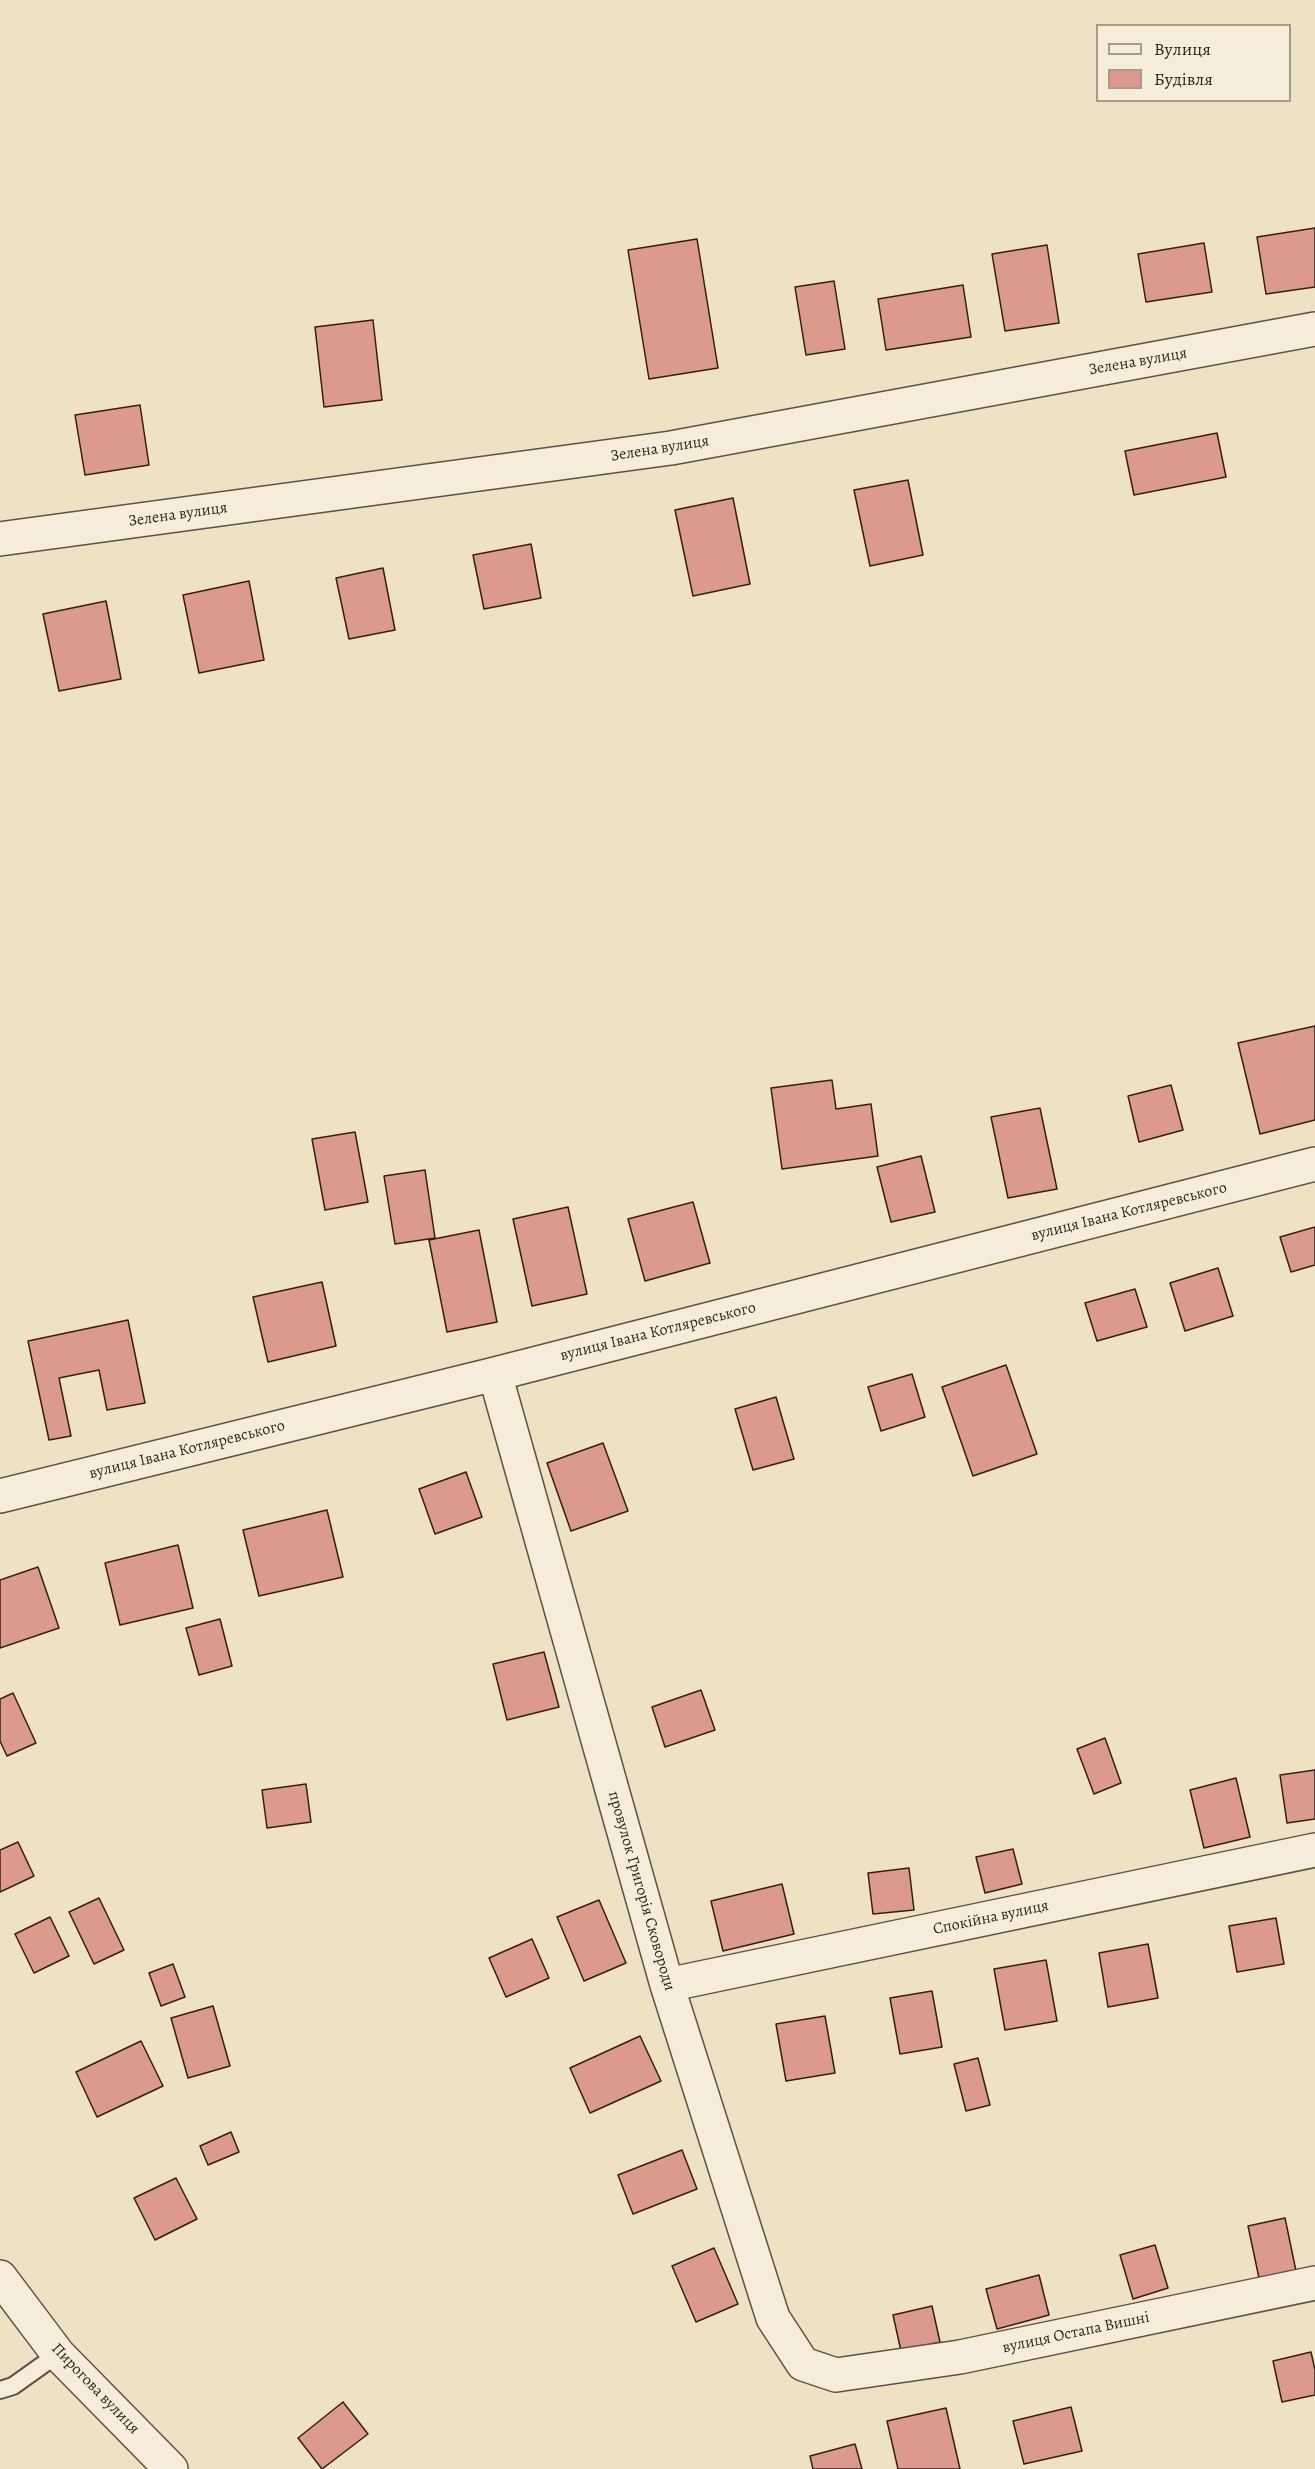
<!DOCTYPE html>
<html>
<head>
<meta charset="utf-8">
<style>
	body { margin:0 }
	#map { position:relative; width:1315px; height:2469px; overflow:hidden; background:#efe2c4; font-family:Alegreya,serif }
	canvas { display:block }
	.legend { position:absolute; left:1096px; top:24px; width:195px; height:78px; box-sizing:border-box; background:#f5ecd9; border:2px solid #a99a8a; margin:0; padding:8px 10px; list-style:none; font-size:18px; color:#361e14 }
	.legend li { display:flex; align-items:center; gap:12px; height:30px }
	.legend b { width:30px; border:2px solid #a99a8a }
</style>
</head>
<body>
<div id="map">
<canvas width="1315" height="2469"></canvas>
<ul class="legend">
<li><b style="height:8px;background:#f5ecd9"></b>Вулиця</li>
<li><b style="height:16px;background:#dc9a8e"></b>Будівля</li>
</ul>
</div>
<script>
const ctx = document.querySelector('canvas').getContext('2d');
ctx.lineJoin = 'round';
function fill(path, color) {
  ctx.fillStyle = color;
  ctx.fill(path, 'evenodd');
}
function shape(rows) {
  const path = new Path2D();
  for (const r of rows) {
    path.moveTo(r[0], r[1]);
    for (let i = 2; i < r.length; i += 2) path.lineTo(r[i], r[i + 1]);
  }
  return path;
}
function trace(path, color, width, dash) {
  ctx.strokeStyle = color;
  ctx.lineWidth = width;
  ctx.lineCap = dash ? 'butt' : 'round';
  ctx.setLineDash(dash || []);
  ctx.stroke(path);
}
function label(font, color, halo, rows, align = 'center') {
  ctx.font = font + ' Alegreya,serif';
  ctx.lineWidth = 4.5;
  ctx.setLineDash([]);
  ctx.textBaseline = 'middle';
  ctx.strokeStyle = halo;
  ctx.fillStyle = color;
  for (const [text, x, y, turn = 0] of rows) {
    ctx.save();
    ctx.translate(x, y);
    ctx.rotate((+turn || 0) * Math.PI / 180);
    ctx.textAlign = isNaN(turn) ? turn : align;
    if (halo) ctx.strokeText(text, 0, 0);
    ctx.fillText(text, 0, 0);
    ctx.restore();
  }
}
const building = shape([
	[1315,228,1315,287,1266,294,1257,237,1315,228],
	[697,239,718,368,649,379,628,250,697,239],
	[1204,243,1212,292,1146,302,1138,254,1204,243],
	[1047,245,1059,323,1005,331,992,254,1047,245],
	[834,281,845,349,806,355,795,287,834,281],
	[963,285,971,337,886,350,878,299,963,285],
	[373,320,382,400,324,407,315,327,373,320],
	[140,405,149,465,85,475,75,415,140,405],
	[1217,433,1226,477,1134,495,1125,451,1217,433],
	[908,480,923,555,870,566,854,490,908,480],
	[733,498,750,584,693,596,675,510,733,498],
	[531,544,541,598,484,609,473,555,531,544],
	[383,568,395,630,349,639,336,578,383,568],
	[249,581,264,660,199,673,183,595,249,581],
	[106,601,121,679,59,691,43,614,106,601],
	[1315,1026,1315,1120,1260,1134,1238,1043,1315,1026],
	[832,1080,836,1109,871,1104,878,1156,782,1169,771,1088,832,1080],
	[1171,1085,1183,1130,1139,1142,1128,1096,1171,1085],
	[1040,1108,1057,1189,1008,1198,991,1117,1040,1108],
	[355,1132,368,1202,325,1210,312,1139,355,1132],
	[921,1156,935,1212,891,1222,877,1167,921,1156],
	[425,1170,435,1238,395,1244,384,1176,425,1170],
	[693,1202,710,1263,645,1281,628,1219,693,1202],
	[568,1207,587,1294,532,1306,513,1219,568,1207],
	[1315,1227,1315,1265,1291,1272,1280,1237,1315,1227],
	[479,1230,497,1322,447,1332,429,1240,479,1230],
	[1218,1268,1233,1316,1185,1331,1170,1283,1218,1268],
	[322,1282,336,1346,268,1362,253,1297,322,1282],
	[1135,1289,1147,1327,1097,1341,1085,1303,1135,1289],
	[128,1320,145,1403,107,1410,99,1370,59,1378,71,1436,49,1440,28,1341,128,1320],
	[1006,1365,1037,1454,973,1476,942,1387,1006,1365],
	[912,1374,925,1417,881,1431,868,1387,912,1374],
	[776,1397,794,1459,753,1470,735,1409,776,1397],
	[603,1443,628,1511,571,1531,547,1463,603,1443],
	[466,1472,482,1517,435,1534,419,1489,466,1472],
	[327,1510,343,1577,259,1596,243,1530,327,1510],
	[178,1545,193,1608,120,1625,105,1563,178,1545],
	[38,1567,59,1628,0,1648,0,1580,38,1567],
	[220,1619,232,1666,199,1675,186,1628,220,1619],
	[544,1652,559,1707,507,1720,493,1664,544,1652],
	[701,1690,715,1730,665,1747,652,1707,701,1690],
	[13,1693,36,1743,7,1756,0,1741,0,1699,13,1693],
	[1105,1738,1121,1783,1094,1794,1077,1749,1105,1738],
	[1315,1770,1315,1819,1287,1823,1280,1775,1315,1770],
	[1236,1778,1250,1837,1204,1848,1190,1790,1236,1778],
	[306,1784,311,1822,267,1828,262,1790,306,1784],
	[18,1842,34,1876,0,1892,0,1850,18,1842],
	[1013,1849,1022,1884,985,1893,976,1857,1013,1849],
	[909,1868,914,1910,873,1914,868,1873,909,1868],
	[782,1884,794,1934,723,1951,711,1901,782,1884],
	[99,1898,124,1950,94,1964,69,1912,99,1898],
	[599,1900,626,1963,584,1981,557,1917,599,1900],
	[50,1917,69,1956,34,1973,15,1934,50,1917],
	[1276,1918,1284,1964,1237,1972,1229,1926,1276,1918],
	[532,1939,549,1978,506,1997,489,1958,532,1939],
	[1148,1944,1158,1998,1108,2007,1099,1953,1148,1944],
	[1046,1960,1057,2021,1005,2030,994,1969,1046,1960],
	[173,1964,185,1997,161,2006,149,1973,173,1964],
	[932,1991,942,2047,900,2054,890,1998,932,1991],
	[213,2006,230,2066,188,2078,171,2018,213,2006],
	[825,2016,835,2073,786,2081,776,2024,825,2016],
	[640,2036,661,2081,590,2113,570,2068,640,2036],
	[141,2041,163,2086,97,2117,76,2072,141,2041],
	[978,2058,990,2105,966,2111,954,2064,978,2058],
	[231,2132,239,2152,208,2165,200,2146,231,2132],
	[682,2150,697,2189,633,2214,618,2175,682,2150],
	[176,2178,197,2219,155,2240,134,2198,176,2178],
	[1285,2218,1296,2271,1259,2278,1248,2226,1285,2218],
	[1155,2245,1168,2288,1133,2299,1120,2255,1155,2245],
	[714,2248,738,2304,696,2322,672,2266,714,2248],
	[1039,2275,1049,2315,997,2329,986,2289,1039,2275],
	[932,2306,940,2342,901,2351,893,2315,932,2306],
	[1311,2352,1315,2370,1315,2395,1282,2402,1273,2361,1311,2352],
	[343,2402,368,2434,322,2469,298,2438,343,2402],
	[1071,2407,1082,2451,1024,2464,1013,2421,1071,2407],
	[946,2408,960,2469,898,2469,887,2421,946,2408],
	[855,2444,862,2469,813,2469,810,2456,855,2444]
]);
fill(building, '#dc9a8e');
trace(building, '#361e14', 1.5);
const service = shape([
	[0,2390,13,2386,58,2354]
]);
const minor = shape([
	[0,539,671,448,1315,329],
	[495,1374,667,1985,773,2318,803,2364,836,2375,960,2357,1315,2283],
	[0,1496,495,1374,1315,1164],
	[667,1985,1315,1850],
	[0,2277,58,2354,171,2469]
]);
trace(service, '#644f40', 20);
trace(minor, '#644f40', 36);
trace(service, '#f5ecd9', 16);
trace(minor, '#f5ecd9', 33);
label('16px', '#361e14', '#f5ecd9', [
	["Зелена вулиця",1138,362,-10],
	["Зелена вулиця",660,449,-9],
	["Зелена вулиця",178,515,-8],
	["вулиця Івана Котляревського",1129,1212,-14],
	["вулиця Івана Котляревського",658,1332,-14],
	["вулиця Івана Котляревського",187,1450,-14],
	["провулок Григорія Сковороди",641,1891,74],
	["Спокійна вулиця",991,1918,-12],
	["вулиця Остапа Вишні",1076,2333,-12],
	["Пирогова вулиця",95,2389,46]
]);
</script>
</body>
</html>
